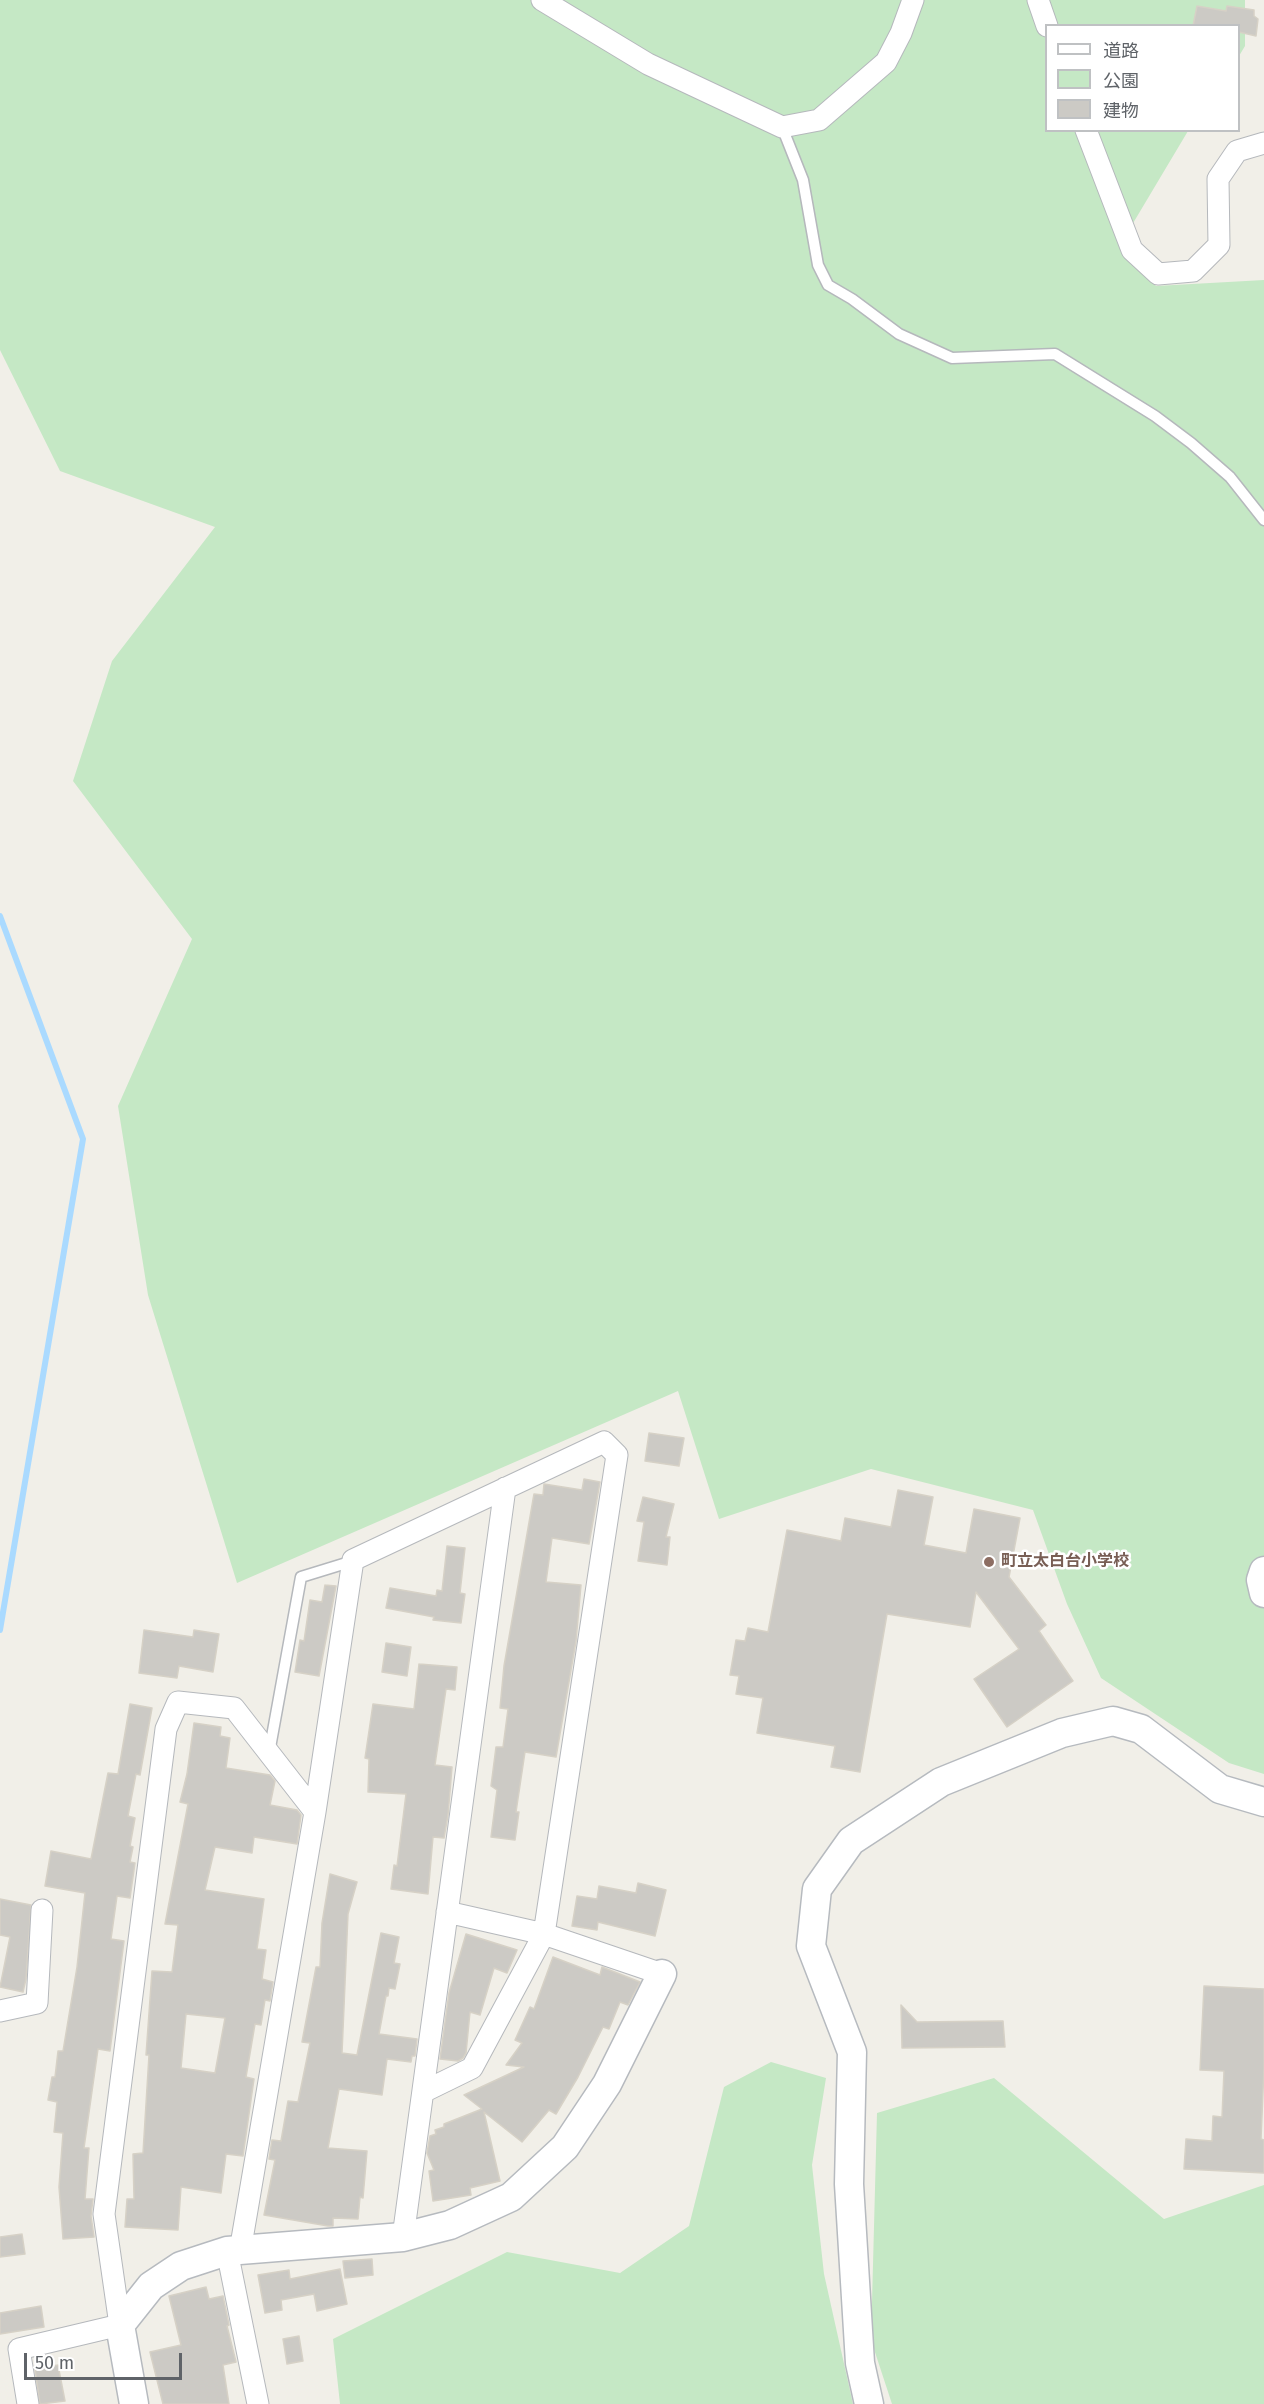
<!DOCTYPE html>
<html>
<head>
<meta charset="utf-8">
<style>
	body { margin:0 }
	#map { position:relative; width:1264px; height:2404px; overflow:hidden; background:#f1efe8; font-family:"Fira Sans","Noto Sans JP",sans-serif }
	canvas { display:block }
	.legend { position:absolute; left:1045px; top:24px; width:195px; height:108px; box-sizing:border-box; background:#fff; border:2px solid #bfc1c3; margin:0; padding:8px 10px; list-style:none; font-size:18px; color:#5f6368 }
	.legend li { display:flex; align-items:center; gap:12px; height:30px }
	.legend b { width:30px; border:2px solid #bfc1c3 }
	.scale { position:absolute; left:24px; top:2353px; width:158px; height:27px; box-sizing:border-box; border:3px solid #5f6368; border-top:0; padding-left:8px; font-size:18px; line-height:21px; white-space:nowrap; color:#5f6368; -webkit-text-stroke:4px #fff; paint-order:stroke }
</style>
</head>
<body>
<div id="map">
<canvas width="1264" height="2404"></canvas>
<ul class="legend">
<li><b style="height:8px;background:#fff"></b>道路</li>
<li><b style="height:16px;background:#c5e8c5"></b>公園</li>
<li><b style="height:16px;background:#cccac5"></b>建物</li>
</ul>
<div class="scale">50 m</div>
</div>
<script>
const ctx = document.querySelector('canvas').getContext('2d');
ctx.lineJoin = 'round';
function fill(path, color) {
  ctx.fillStyle = color;
  ctx.fill(path, 'evenodd');
}
function shape(rows) {
  const path = new Path2D();
  for (const r of rows) {
    path.moveTo(r[0], r[1]);
    for (let i = 2; i < r.length; i += 2) path.lineTo(r[i], r[i + 1]);
  }
  return path;
}
function trace(path, color, width, dash) {
  ctx.strokeStyle = color;
  ctx.lineWidth = width;
  ctx.lineCap = dash ? 'butt' : 'round';
  ctx.setLineDash(dash || []);
  ctx.stroke(path);
}
function label(font, color, halo, rows, align = 'center') {
  ctx.font = font + ' "Fira Sans","Noto Sans JP",sans-serif';
  ctx.lineWidth = 5;
  ctx.setLineDash([]);
  ctx.textBaseline = 'middle';
  ctx.strokeStyle = halo;
  ctx.fillStyle = color;
  for (const [text, x, y, turn = 0] of rows) {
    ctx.save();
    ctx.translate(x, y);
    ctx.rotate((+turn || 0) * Math.PI / 180);
    ctx.textAlign = isNaN(turn) ? turn : align;
    if (halo) ctx.strokeText(text, 0, 0);
    ctx.fillText(text, 0, 0);
    ctx.restore();
  }
}
fill(shape([
	[0,0,1245,0,1245,46,1239,56,1238,26,1046,26,1046,130,1188,131,1120,245,1156,286,1264,280,1264,1774,1229,1763,1101,1678,1067,1604,1033,1510,871,1469,719,1519,678,1391,237,1583,148,1295,118,1106,192,939,73,781,112,661,215,527,60,471,0,350],
	[771,2062,826,2078,812,2165,824,2274,853,2404,340,2404,333,2339,507,2252,620,2273,689,2226,724,2087],
	[994,2078,1164,2219,1264,2185,1264,2404,892,2404,871,2340,877,2113]
]), '#c5e8c5');
trace(shape([
	[0,916,83,1139,0,1630]
]), '#aadaff', 6);
const building = shape([
	[1197,6,1226,11,1227,6,1254,10,1254,16,1258,19,1256,36,1239,32,1239,26,1193,26,1197,6],
	[649,1433,684,1438,679,1466,645,1461,649,1433],
	[584,1479,600,1482,589,1544,552,1538,546,1582,581,1585,576,1641,556,1757,525,1752,516,1812,519,1812,515,1840,491,1837,497,1790,491,1786,496,1747,503,1747,508,1709,500,1708,504,1666,534,1494,543,1495,544,1484,582,1490,584,1479],
	[898,1490,933,1497,924,1545,966,1553,974,1509,1020,1518,1009,1577,1046,1625,1039,1631,1073,1681,1007,1727,974,1679,1019,1649,976,1592,970,1627,887,1614,860,1772,831,1767,835,1746,757,1733,763,1698,736,1694,739,1676,730,1675,736,1640,745,1641,748,1628,768,1632,787,1530,841,1541,845,1518,891,1527,898,1490],
	[643,1497,674,1504,666,1537,670,1537,667,1565,638,1561,644,1522,637,1521,643,1497],
	[447,1546,465,1548,460,1593,465,1594,461,1623,433,1620,434,1617,386,1608,390,1588,436,1596,437,1590,442,1591,447,1546],
	[325,1585,336,1586,319,1676,295,1672,300,1640,304,1641,310,1600,322,1602,325,1585],
	[144,1630,193,1637,194,1630,219,1634,213,1672,179,1666,177,1678,139,1673,144,1630],
	[386,1643,411,1647,407,1676,382,1672,386,1643],
	[419,1664,457,1667,455,1690,446,1689,435,1765,452,1767,448,1815,444,1838,433,1837,428,1894,391,1889,394,1865,397,1866,406,1794,368,1792,369,1759,365,1758,373,1704,414,1709,419,1664],
	[130,1704,152,1708,140,1775,136,1774,128,1816,135,1818,130,1846,133,1847,130,1862,135,1863,130,1898,117,1896,111,1939,124,1941,110,2051,98,2049,84,2148,89,2148,85,2199,93,2199,91,2216,94,2237,63,2239,59,2187,63,2133,54,2132,57,2102,48,2100,52,2077,55,2077,58,2051,63,2051,77,1967,85,1893,45,1886,51,1851,91,1859,108,1773,118,1774,130,1704],
	[194,1723,221,1727,220,1736,230,1738,226,1768,270,1775,275,1781,270,1805,297,1810,301,1815,297,1844,254,1837,252,1853,215,1847,205,1890,264,1899,257,1949,266,1950,262,1979,273,1982,270,2001,265,2000,261,2025,255,2024,246,2077,254,2079,243,2156,226,2154,221,2193,181,2187,178,2230,125,2227,127,2199,134,2199,133,2154,143,2153,149,2055,146,2055,152,1971,172,1972,178,1925,165,1924,188,1804,180,1802,187,1774,194,1723],
	[186,2014,225,2018,215,2073,181,2068,186,2014],
	[330,1874,357,1882,348,1914,342,2053,357,2055,381,1933,399,1937,394,1963,400,1964,395,1989,389,1988,388,1996,386,1996,379,2034,417,2039,415,2056,412,2056,411,2062,387,2059,382,2095,339,2089,328,2148,367,2151,363,2198,360,2197,358,2219,333,2218,333,2226,328,2226,264,2215,275,2160,269,2159,272,2140,281,2141,288,2101,298,2102,310,2043,302,2042,316,1967,320,1967,322,1923,330,1874],
	[638,1883,666,1890,655,1936,598,1922,597,1930,572,1926,577,1896,597,1899,599,1886,636,1893,638,1883],
	[0,1899,31,1905,26,1979,23,1992,0,1987,10,1937,0,1935,0,1899],
	[466,1934,517,1950,507,1973,494,1968,480,2015,470,2012,466,2053,463,2058,458,2061,440,2059,449,1993,466,1934],
	[553,1957,600,1975,602,1967,640,1982,628,2005,620,2002,609,2029,603,2027,578,2077,556,2114,549,2110,522,2142,484,2112,500,2181,470,2188,471,2195,433,2201,429,2171,434,2170,427,2153,430,2136,436,2134,435,2130,444,2127,444,2124,482,2109,464,2095,524,2067,506,2065,522,2043,515,2040,530,2007,534,2009,553,1957],
	[1204,1986,1264,1989,1264,2068,1261,2139,1264,2140,1264,2173,1184,2169,1186,2139,1212,2141,1213,2116,1222,2117,1224,2071,1200,2070,1204,1986],
	[901,2005,917,2022,1003,2021,1005,2047,902,2048,901,2005],
	[22,2234,25,2254,0,2257,0,2237,22,2234],
	[372,2259,373,2275,345,2278,343,2261,372,2259],
	[340,2269,347,2304,317,2311,314,2294,281,2300,282,2310,265,2313,258,2275,289,2270,290,2279,340,2269],
	[206,2287,209,2299,223,2296,229,2325,227,2326,236,2362,223,2365,229,2404,163,2404,150,2352,181,2345,169,2296,206,2287],
	[41,2306,44,2327,0,2334,0,2313,41,2306],
	[299,2336,303,2361,287,2364,283,2339,299,2336],
	[58,2365,65,2401,40,2404,35,2369,58,2365]
]);
fill(building, '#cccac5');
trace(building, '#d6d1c6', 1.5);
const lane = shape([
	[782,127,803,180,818,265,828,285,852,299,899,334,952,358,1055,354,1155,416,1191,443,1230,477,1264,520],
	[269,1753,301,1577,353,1561]
]);
const street = shape([
	[542,0,648,64,782,127,819,120,886,62,901,33,913,0],
	[1038,0,1047,26],
	[1086,130,1132,250,1158,274,1193,271,1219,245,1218,179,1237,151,1264,143],
	[315,1812,353,1560,604,1442,617,1455,544,1934,472,2068,423,2092],
	[447,1912,544,1934,662,1974],
	[0,2011,37,2003,42,1910],
	[403,2237,505,1488],
	[227,2251,258,2404],
	[28,2404,19,2349,120,2325,104,2214,166,1729,178,1702,234,1708,315,1812,240,2251]
]);
const secondary = shape([
	[1264,1571,1261,1580,1264,1593],
	[134,2404,120,2325,151,2286,181,2266,227,2251,403,2237,450,2225,511,2197,565,2147,607,2084,662,1974],
	[869,2404,860,2363,849,2184,852,2052,811,1946,817,1889,851,1841,941,1782,1062,1733,1113,1721,1141,1729,1220,1789,1264,1802]
]);
trace(lane, '#b5b8bc', 13);
trace(street, '#b5b8bc', 23);
trace(secondary, '#b6babf', 31);
trace(lane, '#fff', 10);
trace(street, '#fff', 21);
trace(secondary, '#fff', 28);
for (const [x, y, r, color] of [
	[989,1562,6,"#8d6e63"]
]) {
  const dot = new Path2D();
  dot.arc(x, y, r, 0, 2 * Math.PI);
  ctx.fillStyle = color;
  ctx.fill(dot);
  trace(dot, '#fff', 2);
}
label('bold 16px', '#785e54', '#fff', [
	["町立太白台小学校",1001,1562]
], 'left');
</script>
</body>
</html>
